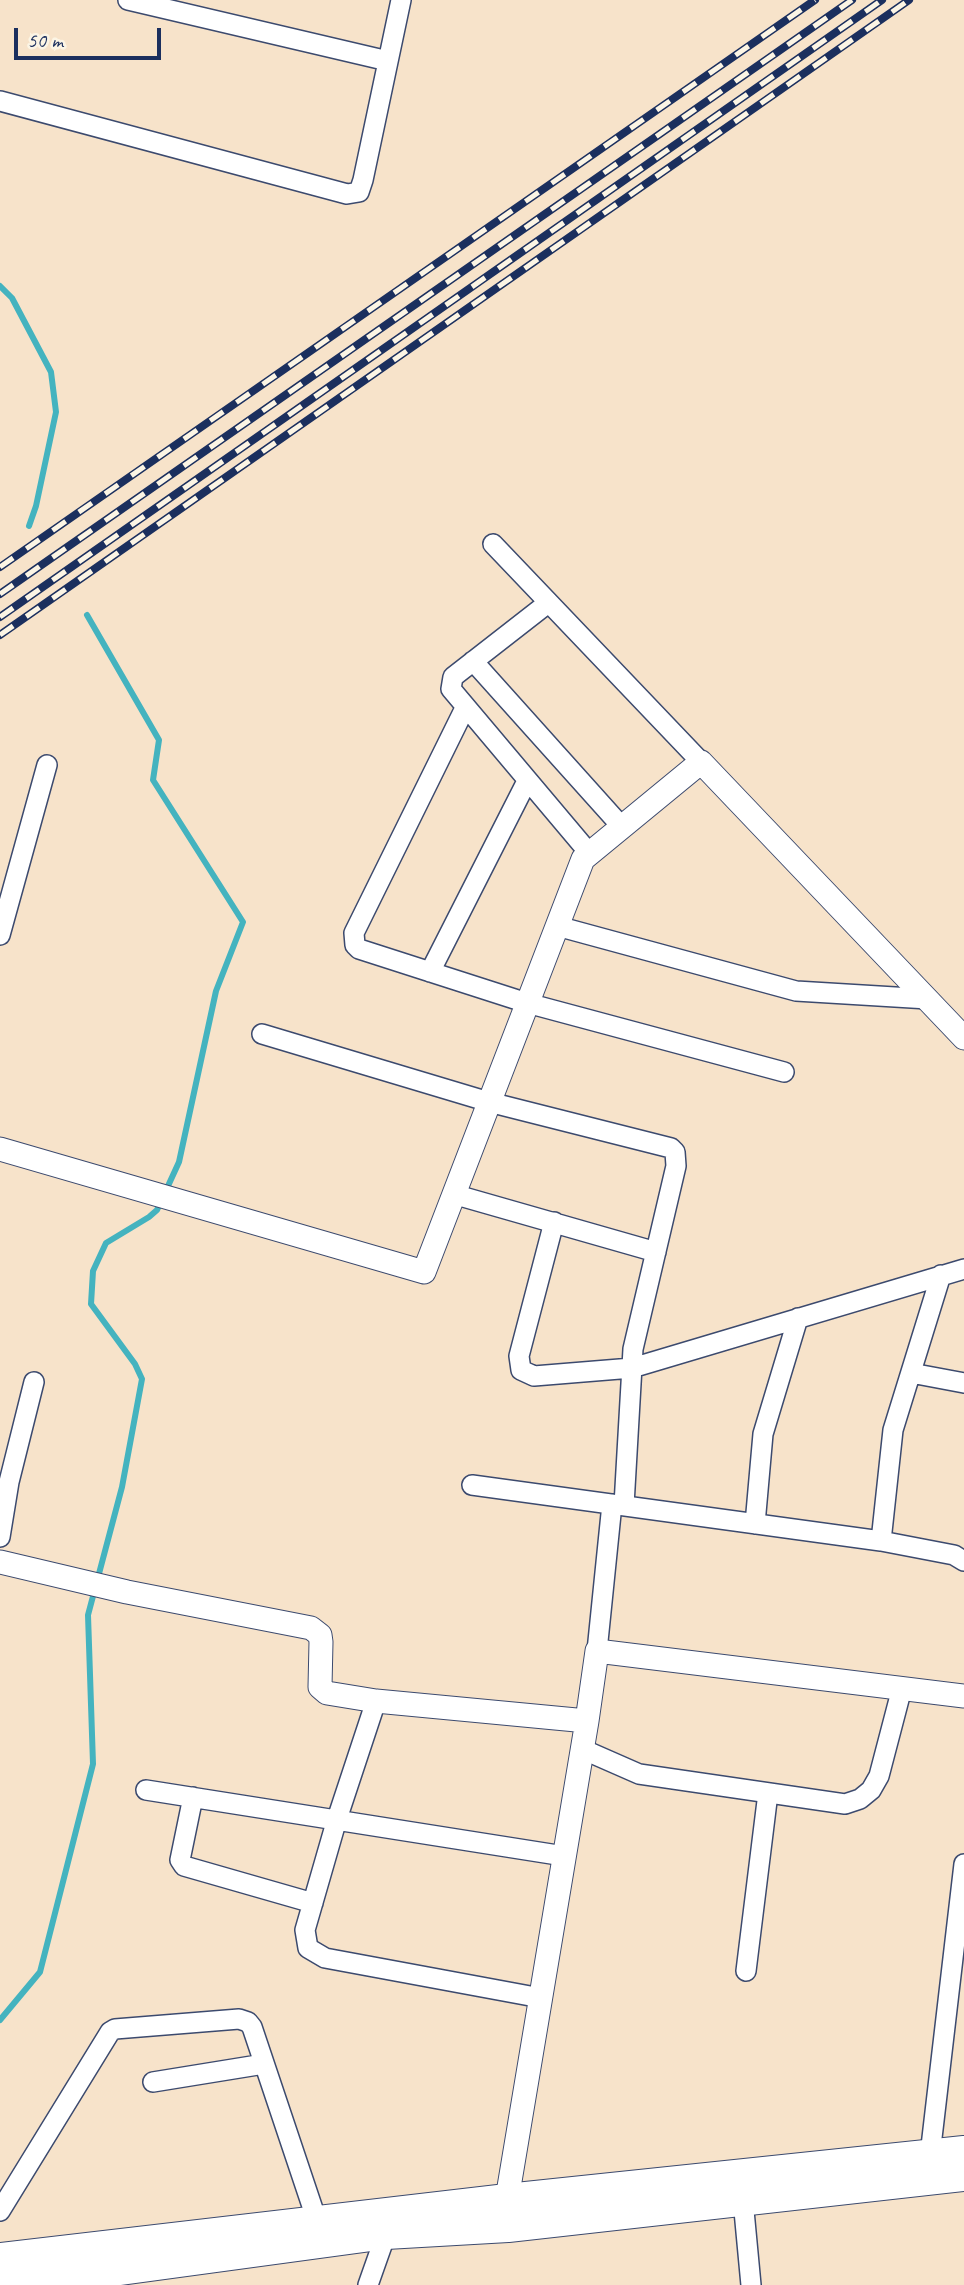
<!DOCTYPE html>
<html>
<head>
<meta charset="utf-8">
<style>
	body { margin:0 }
	#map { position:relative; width:964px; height:2285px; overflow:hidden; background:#f7e3ca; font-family:Caveat,sans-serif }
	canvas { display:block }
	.scale { position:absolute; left:14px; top:28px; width:147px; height:32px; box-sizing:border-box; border:4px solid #1b2f5e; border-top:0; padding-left:9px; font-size:21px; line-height:24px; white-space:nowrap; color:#1b2f5e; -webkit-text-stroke:5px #fcf5e5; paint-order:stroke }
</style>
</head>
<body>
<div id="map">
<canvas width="964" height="2285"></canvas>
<div class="scale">50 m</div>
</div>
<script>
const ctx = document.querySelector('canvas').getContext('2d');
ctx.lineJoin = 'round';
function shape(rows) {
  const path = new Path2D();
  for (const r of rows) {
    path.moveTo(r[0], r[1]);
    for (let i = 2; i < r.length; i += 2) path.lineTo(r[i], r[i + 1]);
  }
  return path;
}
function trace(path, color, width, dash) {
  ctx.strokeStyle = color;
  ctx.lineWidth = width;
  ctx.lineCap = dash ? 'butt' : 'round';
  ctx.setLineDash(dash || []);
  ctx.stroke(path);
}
trace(shape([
	[0,286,12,298,51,372,56,412,36,506,29,526],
	[0,2020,40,1972,93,1764,88,1615,122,1487,142,1379,135,1364,91,1304,93,1271,106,1243,149,1217,157,1210,179,1162,216,991,243,922,153,780,159,740,87,615]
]), '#44b3bf', 6);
const minor = shape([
	[128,0,388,61],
	[0,101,347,194,359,192,363,180,401,0],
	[493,544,701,762],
	[548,603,453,677,451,689,590,854],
	[473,661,622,827],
	[465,708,354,933,355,945,359,949,527,1003,784,1072],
	[557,926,796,991,928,999],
	[0,935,47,765],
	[430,972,527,781],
	[262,1034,489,1102,671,1148,675,1152,676,1166,633,1349,624,1505],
	[453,1194,656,1252],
	[554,1222,519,1356,521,1370,534,1376,632,1368,964,1269],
	[911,1373,964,1383],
	[472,1485,881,1541,954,1555,964,1561],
	[755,1524,763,1434,798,1318],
	[0,1537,9,1482,34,1382],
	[881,1541,893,1430,941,1275],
	[597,1651,612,1504],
	[376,1701,337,1819,305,1930,308,1948,325,1958,541,1998],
	[582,1749,639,1774,845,1804,860,1799,871,1790,879,1776,902,1688],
	[146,1790,564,1856],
	[193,1797,180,1860,184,1866,313,1903],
	[746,1971,768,1793],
	[153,2082,264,2064],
	[930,2155,964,1864],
	[743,2200,751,2285],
	[0,2211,110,2032,115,2029,239,2019,248,2022,252,2027,317,2221],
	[368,2285,386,2234]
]);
const tertiary = shape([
	[0,1149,424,1272,583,859,701,762,964,1038],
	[0,1562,127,1592,311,1628,320,1635,321,1642,320,1687,327,1693,376,1701,587,1721,597,1651,964,1696],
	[507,2199,587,1721]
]);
const primary = shape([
	[0,2258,507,2199,964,2151],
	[9,2285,386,2234,508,2227,964,2176]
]);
trace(minor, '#3c4a6e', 22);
trace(tertiary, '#3c4a6e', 25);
trace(primary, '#3c4a6e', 32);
trace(minor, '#fff', 19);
trace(tertiary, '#fff', 23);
trace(primary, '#fff', 30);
const rail = shape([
	[0,567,815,0],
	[0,594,852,0],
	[0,617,882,0],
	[0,635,909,0]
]);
trace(rail, '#1b2f5e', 8);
trace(rail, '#fcf5e5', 5, [16]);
</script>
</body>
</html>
